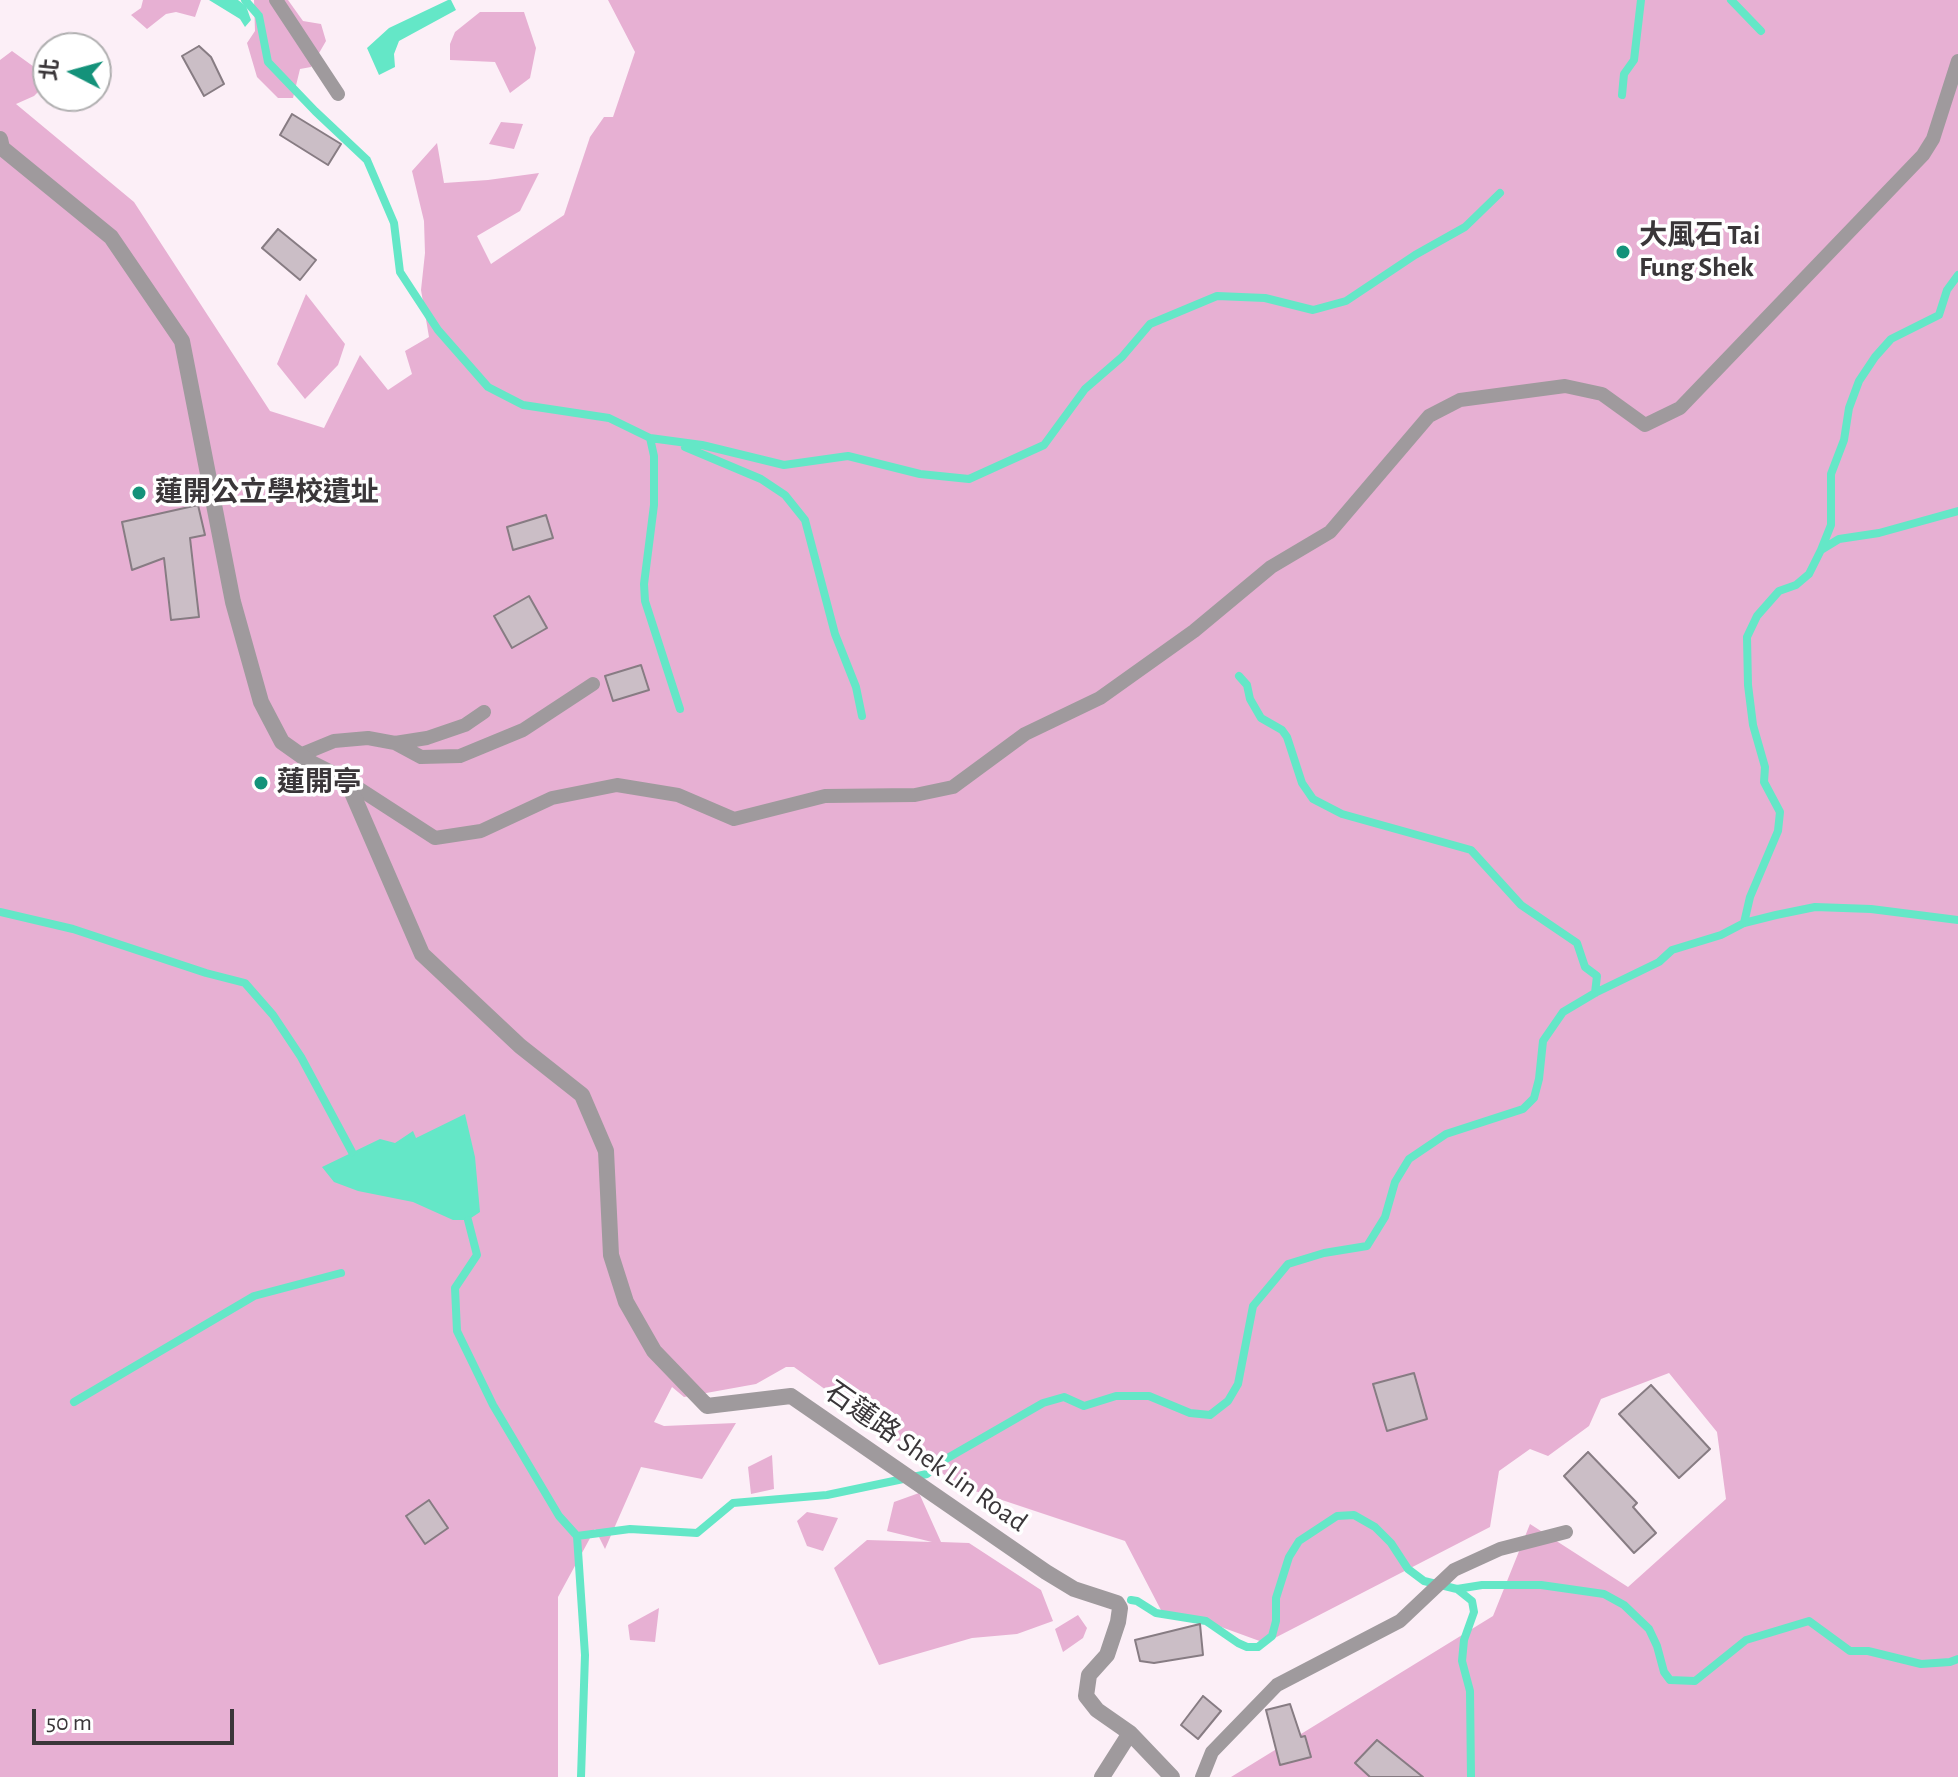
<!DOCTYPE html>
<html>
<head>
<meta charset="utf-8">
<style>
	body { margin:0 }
	#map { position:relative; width:1958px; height:1777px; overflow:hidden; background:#fceff7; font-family:"Alegreya Sans","Noto Sans TC",sans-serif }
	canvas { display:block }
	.north { position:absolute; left:32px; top:32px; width:80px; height:80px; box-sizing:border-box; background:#fff; border:2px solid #b0afb0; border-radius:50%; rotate:276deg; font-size:22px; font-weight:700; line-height:32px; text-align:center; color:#3a3639 }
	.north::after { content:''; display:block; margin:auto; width:28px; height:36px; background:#14927a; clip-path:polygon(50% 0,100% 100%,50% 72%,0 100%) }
	.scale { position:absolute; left:32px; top:1709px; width:202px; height:36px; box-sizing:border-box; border:4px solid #3a3639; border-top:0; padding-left:10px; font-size:24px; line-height:28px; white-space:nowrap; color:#3a3639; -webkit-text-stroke:6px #fff; paint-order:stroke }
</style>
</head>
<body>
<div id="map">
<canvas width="1958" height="1777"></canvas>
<div class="north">北</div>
<div class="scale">50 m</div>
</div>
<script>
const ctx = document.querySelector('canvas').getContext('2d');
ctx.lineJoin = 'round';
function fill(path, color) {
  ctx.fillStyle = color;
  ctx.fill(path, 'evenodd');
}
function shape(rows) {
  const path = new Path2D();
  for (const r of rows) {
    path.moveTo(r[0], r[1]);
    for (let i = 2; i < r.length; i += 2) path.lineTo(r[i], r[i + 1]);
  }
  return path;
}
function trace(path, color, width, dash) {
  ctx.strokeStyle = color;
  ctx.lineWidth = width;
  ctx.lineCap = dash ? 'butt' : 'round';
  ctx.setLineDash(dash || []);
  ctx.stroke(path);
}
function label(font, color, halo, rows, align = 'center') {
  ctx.font = font + ' "Alegreya Sans","Noto Sans TC",sans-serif';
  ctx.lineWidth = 7;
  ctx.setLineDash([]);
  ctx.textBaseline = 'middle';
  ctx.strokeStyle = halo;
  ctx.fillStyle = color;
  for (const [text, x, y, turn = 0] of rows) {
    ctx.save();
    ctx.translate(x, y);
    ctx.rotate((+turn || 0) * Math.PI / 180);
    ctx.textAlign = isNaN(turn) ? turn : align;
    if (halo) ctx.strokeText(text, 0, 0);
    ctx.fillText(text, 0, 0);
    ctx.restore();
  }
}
fill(shape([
	[143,0,201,0,195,17,176,12,166,14,147,29,131,15,141,8],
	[254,0,288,0,303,21,321,24,326,41,311,67,300,69,293,98,278,98,257,77,247,43,255,31],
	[608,0,1958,0,1958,1777,1231,1777,1493,1616,1530,1524,1628,1587,1726,1499,1717,1432,1669,1373,1601,1399,1589,1426,1548,1456,1530,1449,1499,1471,1490,1527,1265,1643,1213,1624,1163,1614,1125,1541,960,1486,794,1367,786,1367,756,1384,684,1397,672,1387,654,1422,664,1426,736,1423,702,1479,641,1467,605,1549,595,1529,558,1597,558,1777,0,1777,0,60,12,51,48,77,48,82,34,96,16,104,134,202,270,411,324,428,360,355,388,390,412,374,405,351,429,337,421,290,425,253,424,221,412,171,437,143,444,183,488,180,539,173,520,211,477,236,491,264,564,215,590,137,604,117,613,117,635,52],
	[480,12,524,12,536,48,530,78,510,93,495,62,450,60,450,44,455,32],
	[501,122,523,124,514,149,489,144],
	[306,294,345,344,338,365,305,399,277,364],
	[772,1455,774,1489,751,1494,748,1467],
	[919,1493,941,1542,969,1543,1041,1590,1053,1621,1017,1634,972,1638,879,1665,834,1568,867,1540,932,1542,887,1531,894,1502],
	[807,1512,838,1518,823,1551,807,1546,797,1521],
	[659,1608,655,1642,630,1640,628,1625],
	[1078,1615,1087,1628,1083,1638,1063,1652,1055,1629]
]), '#e7b0d3');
fill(shape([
	[209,0,238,0,246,6,251,20,245,27,240,19],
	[448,0,451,0,456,10,399,41,394,54,395,67,379,75,367,48,389,28],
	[465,1114,475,1157,480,1212,468,1220,453,1220,413,1202,358,1191,334,1182,322,1167,380,1139,395,1143,413,1131,416,1138]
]), '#64e7c7');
trace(shape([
	[245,0,259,16,268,62,315,111,367,160,394,223,400,272,438,330,488,387,523,405,609,418,650,438,702,445,784,465,848,456,920,474,969,479,1044,445,1085,389,1122,357,1150,324,1217,296,1265,298,1313,310,1346,301,1415,255,1465,227,1500,193],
	[1731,0,1761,31],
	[1622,95,1624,74,1634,60,1641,0],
	[652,439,650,438,654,456,654,505,644,584,645,601,680,709],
	[685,447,761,479,785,495,805,520,835,634,856,687,862,716],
	[1821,550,1831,525,1831,474,1844,440,1849,408,1859,381,1875,357,1891,339,1939,315,1947,290,1958,275],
	[1239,676,1247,685,1250,699,1261,718,1282,730,1287,737,1302,783,1313,799,1342,814,1471,850,1521,905,1577,943,1585,967,1597,976,1595,993],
	[0,912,73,929,206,973,245,983,273,1015,301,1057,352,1152],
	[1744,923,1750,897,1778,831,1780,812,1764,782,1765,767,1753,725,1748,685,1747,637,1757,616,1779,591,1796,585,1809,574,1821,550,1839,539,1879,533,1958,511],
	[468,1220,477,1255,455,1288,457,1331,493,1405,559,1516,577,1536,585,1655,581,1777],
	[74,1402,254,1296,341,1273],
	[577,1536,630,1529,697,1533,733,1503,827,1495,927,1474,939,1463,1043,1403,1064,1397,1084,1406,1116,1396,1149,1396,1190,1413,1210,1415,1228,1401,1238,1384,1253,1306,1288,1264,1324,1253,1367,1246,1385,1217,1395,1182,1409,1159,1446,1134,1523,1109,1534,1098,1539,1079,1543,1041,1563,1012,1595,993,1659,962,1672,950,1721,935,1744,923,1776,915,1815,907,1871,909,1958,920],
	[1457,1589,1472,1601,1474,1612,1464,1640,1462,1661,1470,1691,1471,1777],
	[1131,1600,1137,1601,1156,1613,1206,1621,1238,1643,1247,1647,1258,1647,1272,1636,1276,1621,1276,1598,1289,1557,1299,1541,1337,1516,1354,1515,1375,1527,1391,1543,1408,1569,1424,1581,1457,1589,1482,1585,1541,1585,1604,1594,1624,1605,1649,1629,1657,1646,1664,1672,1670,1680,1695,1681,1746,1640,1809,1621,1850,1651,1868,1651,1921,1664,1950,1662,1958,1659]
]), '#64e7c7', 8);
const building = shape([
	[199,46,211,57,224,84,204,96,182,56,199,46],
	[292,114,341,144,328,165,280,135,292,114],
	[278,229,316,260,300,280,262,248,278,229],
	[198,505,205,535,190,538,199,617,171,620,164,558,132,570,122,522,198,505],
	[546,515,553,538,513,550,507,527,546,515],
	[529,596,547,628,512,648,494,616,529,596],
	[641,665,649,690,613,701,605,676,641,665],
	[1414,1373,1427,1419,1387,1431,1373,1384,1414,1373],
	[1651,1385,1710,1449,1679,1478,1619,1414,1651,1385],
	[1588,1452,1637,1503,1633,1507,1656,1533,1634,1553,1564,1476,1588,1452],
	[429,1500,448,1528,425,1544,406,1516,429,1500],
	[1200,1624,1203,1655,1154,1663,1140,1661,1135,1640,1200,1624],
	[1203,1696,1221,1711,1198,1739,1181,1725,1203,1696],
	[1290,1704,1301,1737,1305,1736,1311,1757,1280,1765,1266,1710,1290,1704],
	[1377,1740,1423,1777,1370,1777,1355,1763,1377,1740]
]);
fill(building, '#cbbec6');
trace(building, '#877c83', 2);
trace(shape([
	[276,0,338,94],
	[395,743,427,738,465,725,484,712],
	[300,755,334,741,368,738,395,743,421,757,460,756,523,730,593,684],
	[347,781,435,838,481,831,552,798,617,785,678,795,734,819,825,796,915,795,953,787,1025,734,1100,698,1194,631,1271,567,1330,532,1429,416,1460,400,1565,386,1602,394,1645,425,1680,408,1923,155,1933,139,1958,61],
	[1202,1777,1212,1752,1277,1685,1400,1621,1454,1570,1500,1549,1566,1532]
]), '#9f9a9d', 14);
trace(shape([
	[0,139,2,148,111,237,182,341,233,602,261,702,282,742,313,764,347,781,422,954,520,1046,582,1095,606,1151,611,1255,626,1302,654,1351,707,1406,791,1396,1046,1572,1074,1589,1117,1603,1120,1608,1118,1622,1107,1655,1089,1675,1086,1696,1097,1710,1130,1733,1172,1777],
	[1102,1777,1130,1733]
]), '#9f9a9d', 16);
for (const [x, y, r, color] of [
	[1623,252,8,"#14927a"],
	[139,493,8,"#14927a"],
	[261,783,8,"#14927a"]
]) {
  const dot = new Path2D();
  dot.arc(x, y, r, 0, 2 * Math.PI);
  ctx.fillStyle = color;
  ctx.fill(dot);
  trace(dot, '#fff', 3);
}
label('bold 28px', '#3a3639', '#fff', [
	["大風石 Tai",1639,236],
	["Fung Shek",1639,268],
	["蓮開公立學校遺址",155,493],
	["蓮開亭",277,783]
], 'left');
label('28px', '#3a3639', '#fff', [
	["石蓮路 Shek Lin Road",926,1457,35]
]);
</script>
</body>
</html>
